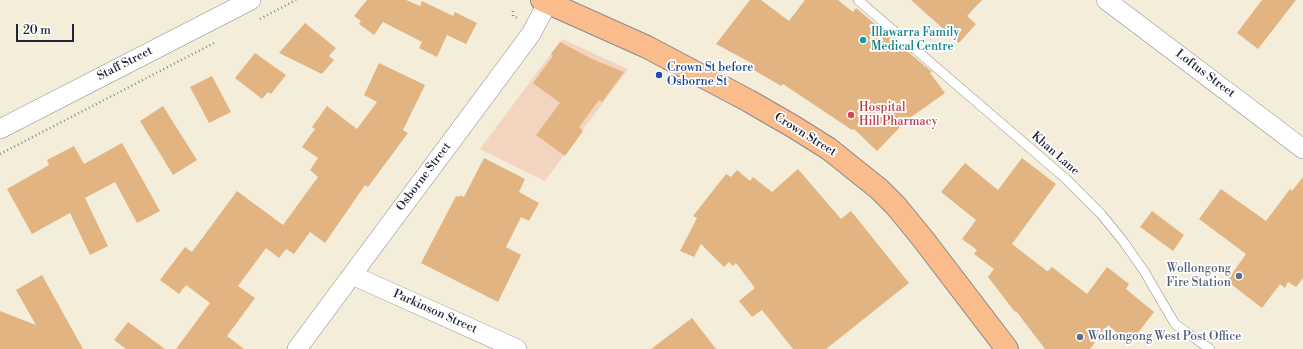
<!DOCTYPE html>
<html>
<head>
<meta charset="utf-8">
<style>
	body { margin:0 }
	#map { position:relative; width:1303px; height:349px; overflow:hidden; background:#f4edda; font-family:"Libre Bodoni",serif }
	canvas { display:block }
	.scale { position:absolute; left:16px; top:24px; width:58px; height:18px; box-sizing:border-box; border:2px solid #22223b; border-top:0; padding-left:5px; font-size:12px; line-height:14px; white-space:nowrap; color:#22223b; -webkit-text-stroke:3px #fff; paint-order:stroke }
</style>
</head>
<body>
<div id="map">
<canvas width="1303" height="349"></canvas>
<div class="scale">20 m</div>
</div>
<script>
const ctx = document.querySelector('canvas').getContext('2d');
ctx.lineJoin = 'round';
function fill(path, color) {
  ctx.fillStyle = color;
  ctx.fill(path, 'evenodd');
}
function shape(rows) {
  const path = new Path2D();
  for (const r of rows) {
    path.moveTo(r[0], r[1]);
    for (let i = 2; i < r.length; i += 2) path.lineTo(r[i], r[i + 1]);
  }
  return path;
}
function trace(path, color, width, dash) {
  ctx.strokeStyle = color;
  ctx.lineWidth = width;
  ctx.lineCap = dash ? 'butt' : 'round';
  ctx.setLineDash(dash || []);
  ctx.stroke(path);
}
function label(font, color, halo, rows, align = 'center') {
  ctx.font = font + ' "Libre Bodoni",serif';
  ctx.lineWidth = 3.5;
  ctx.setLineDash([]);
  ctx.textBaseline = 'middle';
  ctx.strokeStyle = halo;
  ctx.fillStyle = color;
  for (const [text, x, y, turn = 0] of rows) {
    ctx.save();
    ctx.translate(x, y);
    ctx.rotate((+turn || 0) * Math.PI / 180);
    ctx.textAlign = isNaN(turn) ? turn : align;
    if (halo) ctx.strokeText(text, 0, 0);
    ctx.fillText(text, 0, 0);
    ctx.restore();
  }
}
fill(shape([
	[562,39,628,69,545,181,480,149]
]), '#f3d4bf');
fill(shape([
	[367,0,406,0,420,6,422,1,453,16,455,12,477,23,466,44,447,35,437,57,419,48,422,42,383,22,374,35,359,24,361,21,354,16],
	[750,0,761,0,789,21,805,0,838,0,853,12,856,8,932,72,930,73,945,93,907,120,877,151,854,129,852,130,783,84,781,86,752,69,755,65,716,44],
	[911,0,982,0,967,16,976,24,959,43],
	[1262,0,1296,0,1258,49,1237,33],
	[305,23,336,48,329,56,334,60,322,74,279,53],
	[560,42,592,59,624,72,602,102,599,100,579,127,583,131,565,156,536,135,560,103,533,83,553,56,551,54],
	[255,53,286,75,271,94,268,92,262,99,235,78],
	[379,63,425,85,403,130,408,133,368,187,365,185,325,243,310,232,294,254,286,249,279,258,266,248,238,286,255,298,227,336,244,349,176,349,210,303,186,285,179,294,160,280,185,247,192,252,237,191,283,225,318,177,310,170,318,158,302,147,315,129,312,127,327,106,357,129,377,102,364,95],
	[212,76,231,112,209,123,190,87],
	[163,106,197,160,173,175,140,121],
	[122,143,160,211,137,223,115,182,85,198,108,246,90,255,70,213,32,234,7,189,49,165,47,160,74,146,84,164],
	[484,158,525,179,519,192,539,203,529,221,521,217,506,247,521,255,498,302,421,263,456,196,459,197,460,195,464,197],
	[1022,158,1056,184,1012,244,1047,271,1048,271,1052,267,1087,294,1107,267,1129,284,1126,289,1154,312,1134,338,1133,337,1129,343,1108,325,1090,349,1045,349,1016,311,1015,312,988,277,994,269,974,254,977,250,962,239,976,220,941,192,965,163,998,190],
	[798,169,841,219,851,211,909,283,826,349,793,349,762,310,752,317,739,301,755,288,736,263,733,266,729,262,724,267,701,244,694,257,680,251,697,218,693,216,726,174,731,177,737,170,750,181,753,177,772,192],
	[1303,177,1303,278,1296,287,1288,282,1285,288,1280,284,1262,308,1227,281,1246,254,1199,219,1221,189,1266,221,1290,189,1292,191],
	[1152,211,1184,235,1173,251,1140,227],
	[42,275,83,349,0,349,0,311,36,325,16,290],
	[692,318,716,349,651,349],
	[128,322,165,349,126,349,114,340]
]), '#e2b482');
const service = shape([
	[858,0,1066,179,1101,214,1123,241,1144,271,1175,324,1210,349]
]);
const minor = shape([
	[1106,0,1303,149],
	[0,129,251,0],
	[352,275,517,349],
	[297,349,531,34,549,0]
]);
const primary = shape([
	[542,0,647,47,749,101,794,127,829,149,879,189,896,206,923,239,1007,349]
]);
trace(service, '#8b888a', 10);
trace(minor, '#8b888a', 20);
trace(primary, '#8b888a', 24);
trace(shape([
	[513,11,513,16,518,18],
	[260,19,296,0],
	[0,154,214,43]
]), '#8b888a', 2.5, [1, 3]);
trace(service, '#fff', 9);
trace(minor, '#fff', 19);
trace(primary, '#f9bc8a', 22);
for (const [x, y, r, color] of [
	[863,40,4,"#0f9aa8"],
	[659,75,4,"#1a4fb4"],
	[851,115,4,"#e0444e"],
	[1239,276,4,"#5c6f8a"],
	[1080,337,4,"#5c6f8a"]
]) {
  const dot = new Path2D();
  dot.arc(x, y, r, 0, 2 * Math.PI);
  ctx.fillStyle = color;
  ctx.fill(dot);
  trace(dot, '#fff', 1.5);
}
label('12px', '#0d838f', '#fff', [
	["Illawarra Family",871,33],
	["Medical Centre",871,47]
], 'left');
label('12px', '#22223b', '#fff', [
	["Staff Street",125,64,-27],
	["Loftus Street",1205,74,37],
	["Crown Street",805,135,32],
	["Khan Lane",1055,154,41],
	["Osborne Street",424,177,-53],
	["Parkinson Street",435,312,24]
]);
label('12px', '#164399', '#fff', [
	["Crown St before",667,68],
	["Osborne St",667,82]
], 'left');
label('12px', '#be3a42', '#fff', [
	["Hospital",859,108],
	["Hill Pharmacy",859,122]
], 'left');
label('12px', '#4e5e75', '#fff', [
	["Wollongong",1231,269],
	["Fire Station",1231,283],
	["Wollongong West Post Office",1088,337,"left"]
], 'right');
</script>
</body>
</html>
